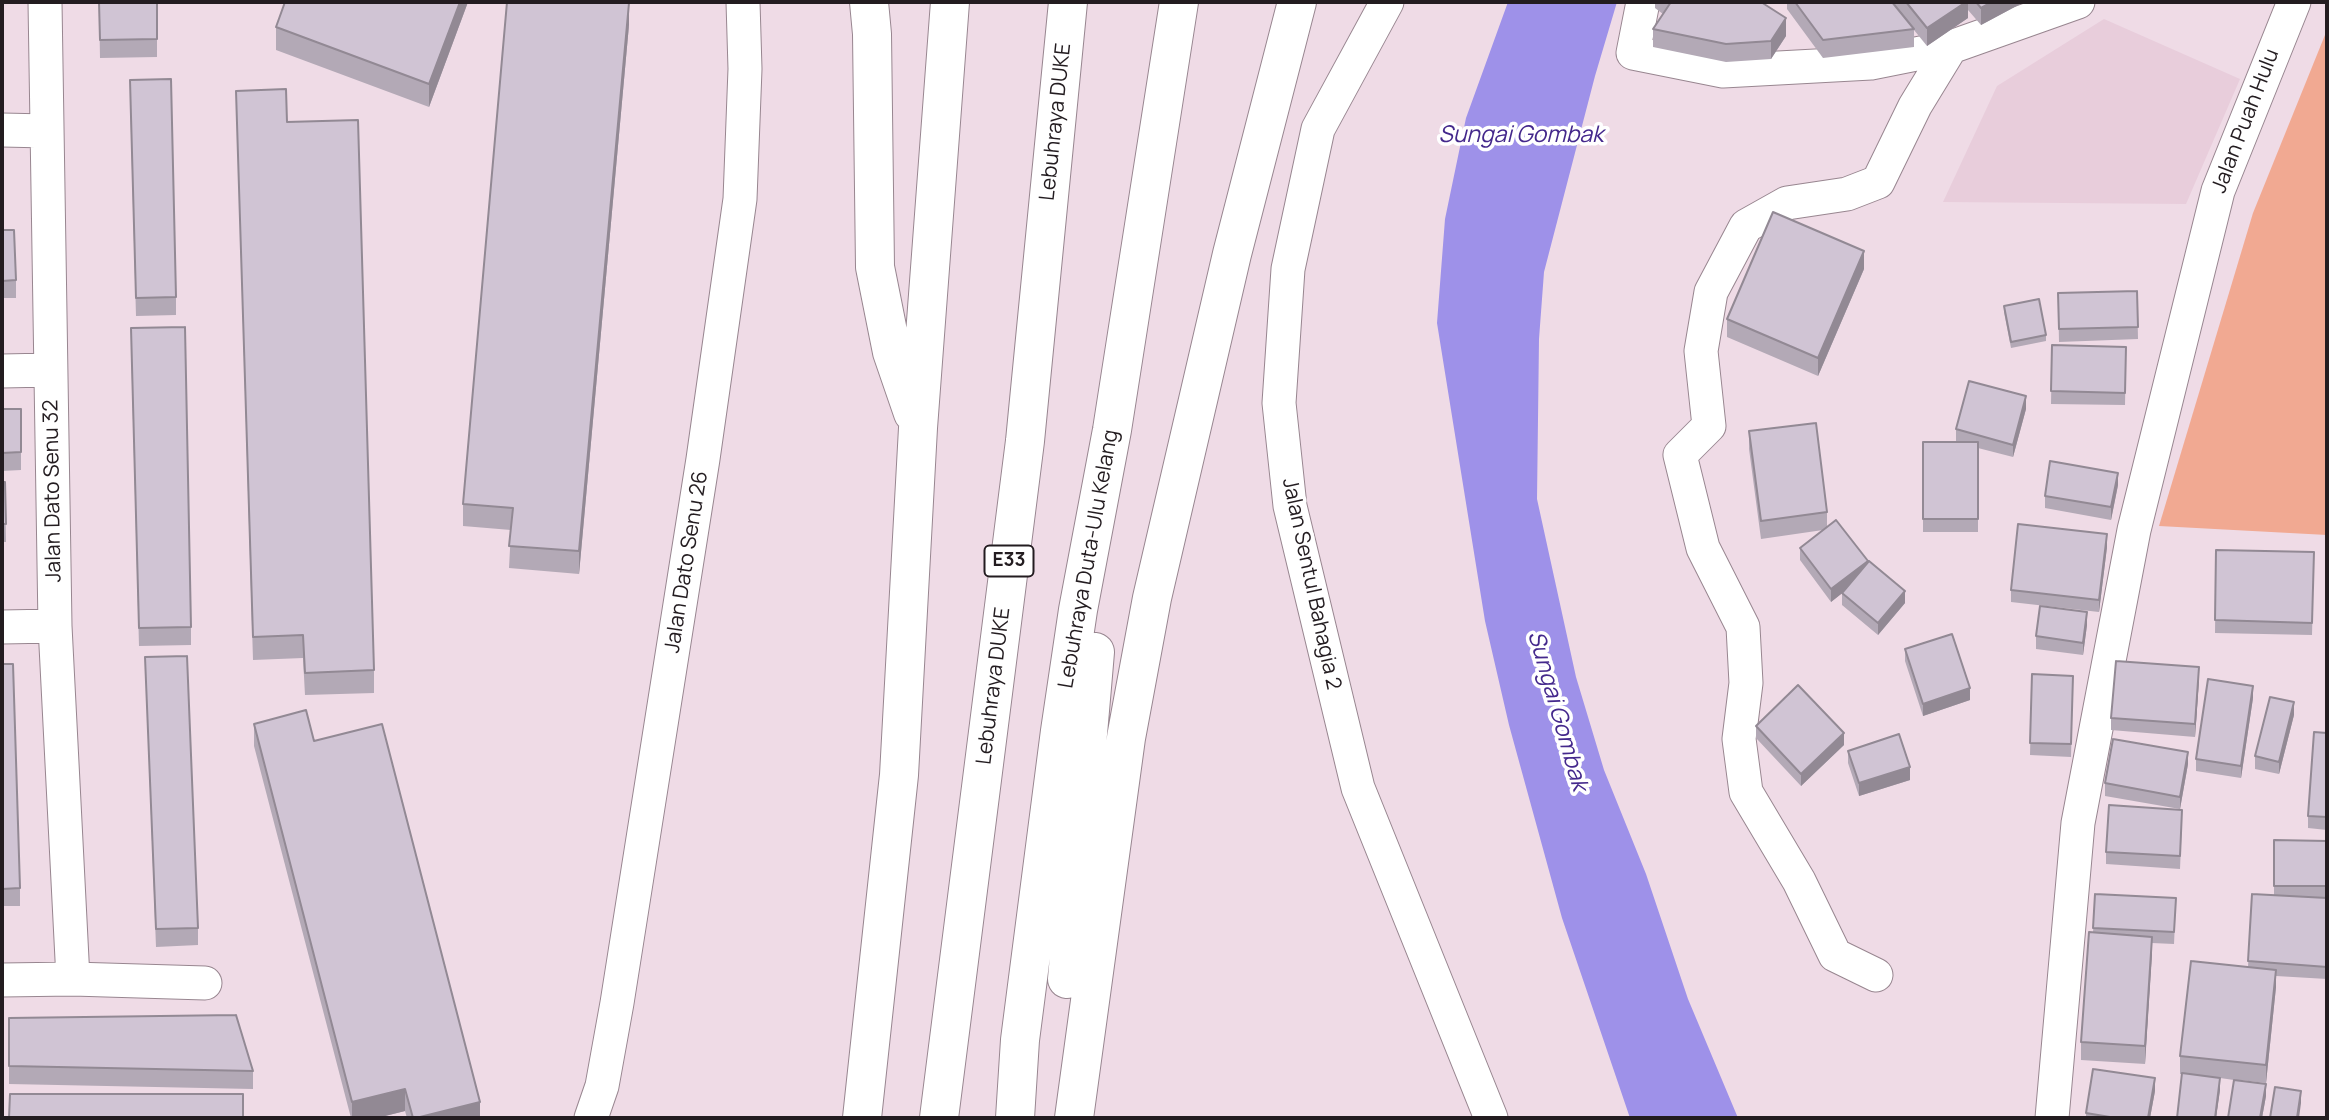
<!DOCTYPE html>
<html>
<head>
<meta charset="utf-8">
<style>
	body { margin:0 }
	#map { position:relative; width:2329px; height:1120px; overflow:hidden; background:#efdbe6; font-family:Manrope,sans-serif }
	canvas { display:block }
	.frame { position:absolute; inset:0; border:4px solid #231c20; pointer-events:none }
</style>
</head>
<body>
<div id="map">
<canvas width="2329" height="1120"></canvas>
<div class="frame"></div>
</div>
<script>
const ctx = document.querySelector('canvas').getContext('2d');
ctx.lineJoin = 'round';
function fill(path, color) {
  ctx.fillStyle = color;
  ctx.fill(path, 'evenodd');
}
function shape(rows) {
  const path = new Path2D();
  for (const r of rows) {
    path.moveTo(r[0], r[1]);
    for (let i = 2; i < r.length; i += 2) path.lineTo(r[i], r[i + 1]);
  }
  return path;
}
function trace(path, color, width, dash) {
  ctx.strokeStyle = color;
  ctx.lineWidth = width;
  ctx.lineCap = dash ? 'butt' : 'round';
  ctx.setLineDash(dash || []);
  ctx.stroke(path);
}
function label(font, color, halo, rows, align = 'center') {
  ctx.font = font + ' Manrope,sans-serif';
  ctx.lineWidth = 7;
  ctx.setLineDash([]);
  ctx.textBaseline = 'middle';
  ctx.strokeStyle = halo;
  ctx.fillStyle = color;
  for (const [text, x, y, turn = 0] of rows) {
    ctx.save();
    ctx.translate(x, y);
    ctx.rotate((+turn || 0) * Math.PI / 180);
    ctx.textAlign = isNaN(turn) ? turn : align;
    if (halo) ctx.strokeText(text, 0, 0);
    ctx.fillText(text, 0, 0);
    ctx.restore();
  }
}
fill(shape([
	[2104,19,2240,79,2186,204,1943,202,1997,86]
]), '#e8cddb');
fill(shape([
	[2327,30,2327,535,2159,526,2253,213]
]), '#f1a992');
fill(shape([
	[1508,2,1617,2,1595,76,1544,272,1539,339,1537,499,1576,677,1604,770,1646,874,1688,999,1738,1118,1630,1118,1562,918,1509,725,1485,621,1437,323,1445,219,1466,118]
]), '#9e91e9');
const street = shape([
	[45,2,55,626,73,979],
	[1387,2,1318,129,1288,269,1279,403,1290,506,1358,788,1491,1118],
	[1643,2,1633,53,1723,71,1871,63,1951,47,2078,2],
	[2,130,47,131],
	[2,371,50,370],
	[2,627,55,626],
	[1876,975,1835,955,1799,881,1746,792,1739,739,1746,683,1743,627,1703,548,1680,455,1709,426,1701,351,1711,292,1746,226,1787,203,1847,194,1878,182,1915,106,1951,47],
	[2,980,73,979,205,983],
	[591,1118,602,1086,617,1003,703,459,740,199,745,69,743,2],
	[2052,1118,2078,823,2134,530,2218,191,2294,2]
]);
const highway = shape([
	[869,2,872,34,875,267,892,352,913,413],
	[1067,979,1095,652],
	[862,1118,899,775,918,428,950,2],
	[939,1118,1025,441,1068,2],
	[1015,1118,1020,1040,1060,731,1078,610,1112,430,1179,2],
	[1074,1118,1126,738,1152,598,1232,254,1297,2]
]);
trace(street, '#988690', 35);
trace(highway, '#988690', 40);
trace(street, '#fff', 33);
trace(highway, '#fff', 38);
fill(shape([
	[99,2,157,2,157,57,100,58],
	[285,2,468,2,429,107,276,50,276,27],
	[1655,2,1761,2,1786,36,1771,59,1726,62,1653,47,1653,29,1663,14,1655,8],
	[1787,2,2024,2,1981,25,1968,10,1968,18,1927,46,1914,30,1914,47,1823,58,1787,9],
	[629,25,579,574,509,568,511,530,463,526,463,504],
	[236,91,287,122,374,670,374,693,305,695,303,658,253,660],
	[130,98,176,297,176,315,136,316],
	[2,230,16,280,16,298,2,298],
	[1864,269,1818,376,1727,337,1727,319],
	[2137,291,2138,339,2059,342,2058,293],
	[2004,306,2046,335,2046,341,2011,348,2004,312],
	[2052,345,2126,347,2125,405,2051,404],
	[131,346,191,627,191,645,139,646],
	[2,409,21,409,21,470,2,471],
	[2026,409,2013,457,1978,448,1978,532,1923,532,1923,442,1959,442,1956,442,1956,429],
	[1749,431,1827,512,1827,527,1868,563,1905,603,1878,635,1842,605,1842,593,1831,602,1800,560,1800,548,1823,530,1761,539,1749,449],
	[2,482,5,482,6,542,2,542],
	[2118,485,2111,520,2045,508,2045,496],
	[2107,547,2099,612,2011,602,2011,590],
	[2216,550,2314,552,2312,635,2215,633],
	[2087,625,2083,655,2036,649,2036,636],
	[1905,649,1970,700,1923,716,1905,661],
	[145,657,198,928,198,945,156,947],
	[2,664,20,888,20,906,2,906],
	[2032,674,2073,676,2071,757,2030,755],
	[2199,679,2195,737,2111,730,2111,718],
	[2253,698,2241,778,2196,771,2196,759],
	[2294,715,2279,774,2255,769,2255,756],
	[254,724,314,741,480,1118,407,1118,405,1111,377,1118,351,1118,254,746],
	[1756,726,1844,745,1801,786,1756,738],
	[2327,733,2327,830,2308,828,2308,816],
	[1848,751,1910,780,1859,796,1848,763],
	[2188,764,2180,809,2105,796,2105,783],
	[2182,822,2180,869,2106,864,2106,852],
	[2274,840,2327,841,2327,979,2276,976,2276,987,2266,1083,2240,1080,2266,1096,2262,1118,2228,1118,2234,1080,2220,1078,2220,1090,2216,1118,2177,1118,2182,1074,2180,1074,2180,1056,2248,967,2252,894,2274,895],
	[2095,894,2176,898,2174,944,2152,943,2145,1064,2081,1060,2081,1042,2093,933],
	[9,1018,253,1071,253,1089,9,1084],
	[2155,1091,2150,1118,2086,1118,2086,1113]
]), '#b3a9b6');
fill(shape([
	[460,2,468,2,429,107,429,84],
	[1966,2,1968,2,1968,18,1927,46,1927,28],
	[1992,2,2024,2,1981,25,1981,8],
	[629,3,629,25,579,574,579,551],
	[1786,18,1786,36,1771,59,1771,41],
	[1864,251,1864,269,1818,376,1818,358],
	[2026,396,2026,409,2013,457,2013,445],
	[2118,473,2118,485,2111,520,2111,507],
	[2107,534,2107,547,2099,612,2099,600],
	[1868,561,1868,573,1831,602,1831,589],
	[1905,591,1905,603,1878,635,1878,623],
	[2087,612,2087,625,2083,655,2083,643],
	[2199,667,2199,679,2195,737,2195,724],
	[2253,686,2253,698,2241,778,2241,766],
	[1970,688,1970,700,1923,716,1923,704],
	[2294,702,2294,715,2279,774,2279,762],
	[1844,733,1844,745,1801,786,1801,774],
	[2188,752,2188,764,2180,809,2180,797],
	[1910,767,1910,780,1859,796,1859,783],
	[2152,937,2152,955,2145,1064,2145,1046],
	[2276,970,2276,987,2266,1083,2266,1065],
	[2155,1078,2155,1091,2150,1118,2148,1118],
	[2220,1078,2220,1090,2216,1118,2215,1118],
	[2266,1084,2266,1096,2262,1118,2260,1118],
	[405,1089,405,1111,377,1118,352,1118,352,1102],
	[2301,1091,2301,1103,2299,1118,2297,1118],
	[480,1102,480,1118,416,1118]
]), '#928994');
const building = shape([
	[99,2,157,2,157,39,100,40,99,2],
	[285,2,460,2,429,84,276,27,285,2],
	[507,2,629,3,579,551,509,546,513,508,463,504,507,2],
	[1670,2,1761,2,1786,18,1771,41,1726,44,1653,29,1671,2,1670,2],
	[1795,2,1892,2,1914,29,1823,40,1795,2],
	[1906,2,1966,2,1927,28,1906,2],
	[1976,2,1992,2,1981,8,1976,2],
	[171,79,176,297,136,298,130,80,171,79],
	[286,89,287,122,358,120,374,670,305,673,303,635,253,637,236,91,286,89],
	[1773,212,1864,251,1818,358,1727,319,1773,212],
	[2,230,14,230,16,280,2,281,2,230],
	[2137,291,2138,327,2059,329,2058,293,2137,291],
	[2039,299,2046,335,2011,342,2004,306,2039,299],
	[185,327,191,627,139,628,131,328,185,327],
	[2052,345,2126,347,2125,393,2051,391,2052,345],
	[1969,381,2026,396,2013,445,1956,429,1969,381],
	[2,409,21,409,21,452,2,453,2,409],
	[1816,423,1827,512,1761,521,1749,431,1816,423],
	[1923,442,1978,442,1978,519,1923,519,1923,442],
	[2050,461,2118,473,2111,507,2045,496,2050,461],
	[2,482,5,482,6,524,2,524,2,482],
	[1836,520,1868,561,1831,589,1800,548,1836,520],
	[2018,524,2107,534,2099,600,2011,590,2018,524],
	[2216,550,2314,552,2312,623,2215,620,2216,550],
	[1869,561,1905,591,1878,623,1842,593,1869,561],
	[2040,606,2087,612,2083,643,2036,636,2040,606],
	[1952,634,1970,688,1923,704,1905,649,1952,634],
	[187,656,198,928,156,929,145,657,187,656],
	[2116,661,2199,667,2195,724,2111,718,2116,661],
	[2,664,13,664,20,888,2,889,2,664],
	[2032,674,2073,676,2071,744,2030,743,2032,674],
	[2208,679,2253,686,2241,766,2196,759,2208,679],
	[1798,685,1844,733,1801,774,1756,726,1798,685],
	[2270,697,2294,702,2279,762,2255,756,2270,697],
	[306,710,314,741,382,724,480,1102,416,1118,413,1118,405,1089,352,1102,254,724,306,710],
	[2314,732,2327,733,2327,817,2308,816,2314,732],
	[1899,734,1910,767,1859,783,1848,751,1899,734],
	[2113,739,2188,752,2180,797,2105,783,2113,739],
	[2109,805,2182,810,2180,856,2106,852,2109,805],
	[2274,840,2327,841,2327,886,2274,886,2274,840],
	[2095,894,2176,898,2174,932,2093,928,2095,894],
	[2252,894,2327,898,2327,967,2248,961,2252,894],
	[2089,932,2152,937,2145,1046,2081,1042,2089,932],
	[2191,961,2276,970,2266,1065,2180,1056,2191,961],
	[236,1015,253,1071,9,1066,9,1018,236,1015],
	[2093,1069,2155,1078,2148,1118,2116,1118,2086,1113,2093,1069],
	[2182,1073,2220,1078,2215,1118,2177,1118,2182,1073],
	[2234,1080,2266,1084,2260,1118,2228,1118,2234,1080],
	[2275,1087,2301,1091,2297,1118,2270,1118,2275,1087],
	[10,1094,243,1094,243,1118,9,1118,10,1094]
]);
fill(building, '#d0c4d4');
trace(building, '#928994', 2);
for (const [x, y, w] of [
	[1009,561,49]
]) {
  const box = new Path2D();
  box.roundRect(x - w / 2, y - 15.5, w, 31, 5);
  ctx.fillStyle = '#fff';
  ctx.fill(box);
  trace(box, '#231c20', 2);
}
label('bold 19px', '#231c20', null, [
	["E33",1009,561]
]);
label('21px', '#231c20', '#fff', [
	["Jalan Puah Hulu",2246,121,-69],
	["Lebuhraya DUKE",1056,122,-84],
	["Jalan Dato Senu 32",53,491,-91],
	["Lebuhraya Duta-Ulu Kelang",1089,559,-80],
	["Jalan Dato Senu 26",687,562,-81],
	["Jalan Sentul Bahagia 2",1311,584,78],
	["Lebuhraya DUKE",994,686,-83]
]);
label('italic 23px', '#44288c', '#fff', [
	["Sungai Gombak",1521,136],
	["Sungai Gombak",1557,711,74]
]);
</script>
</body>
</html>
